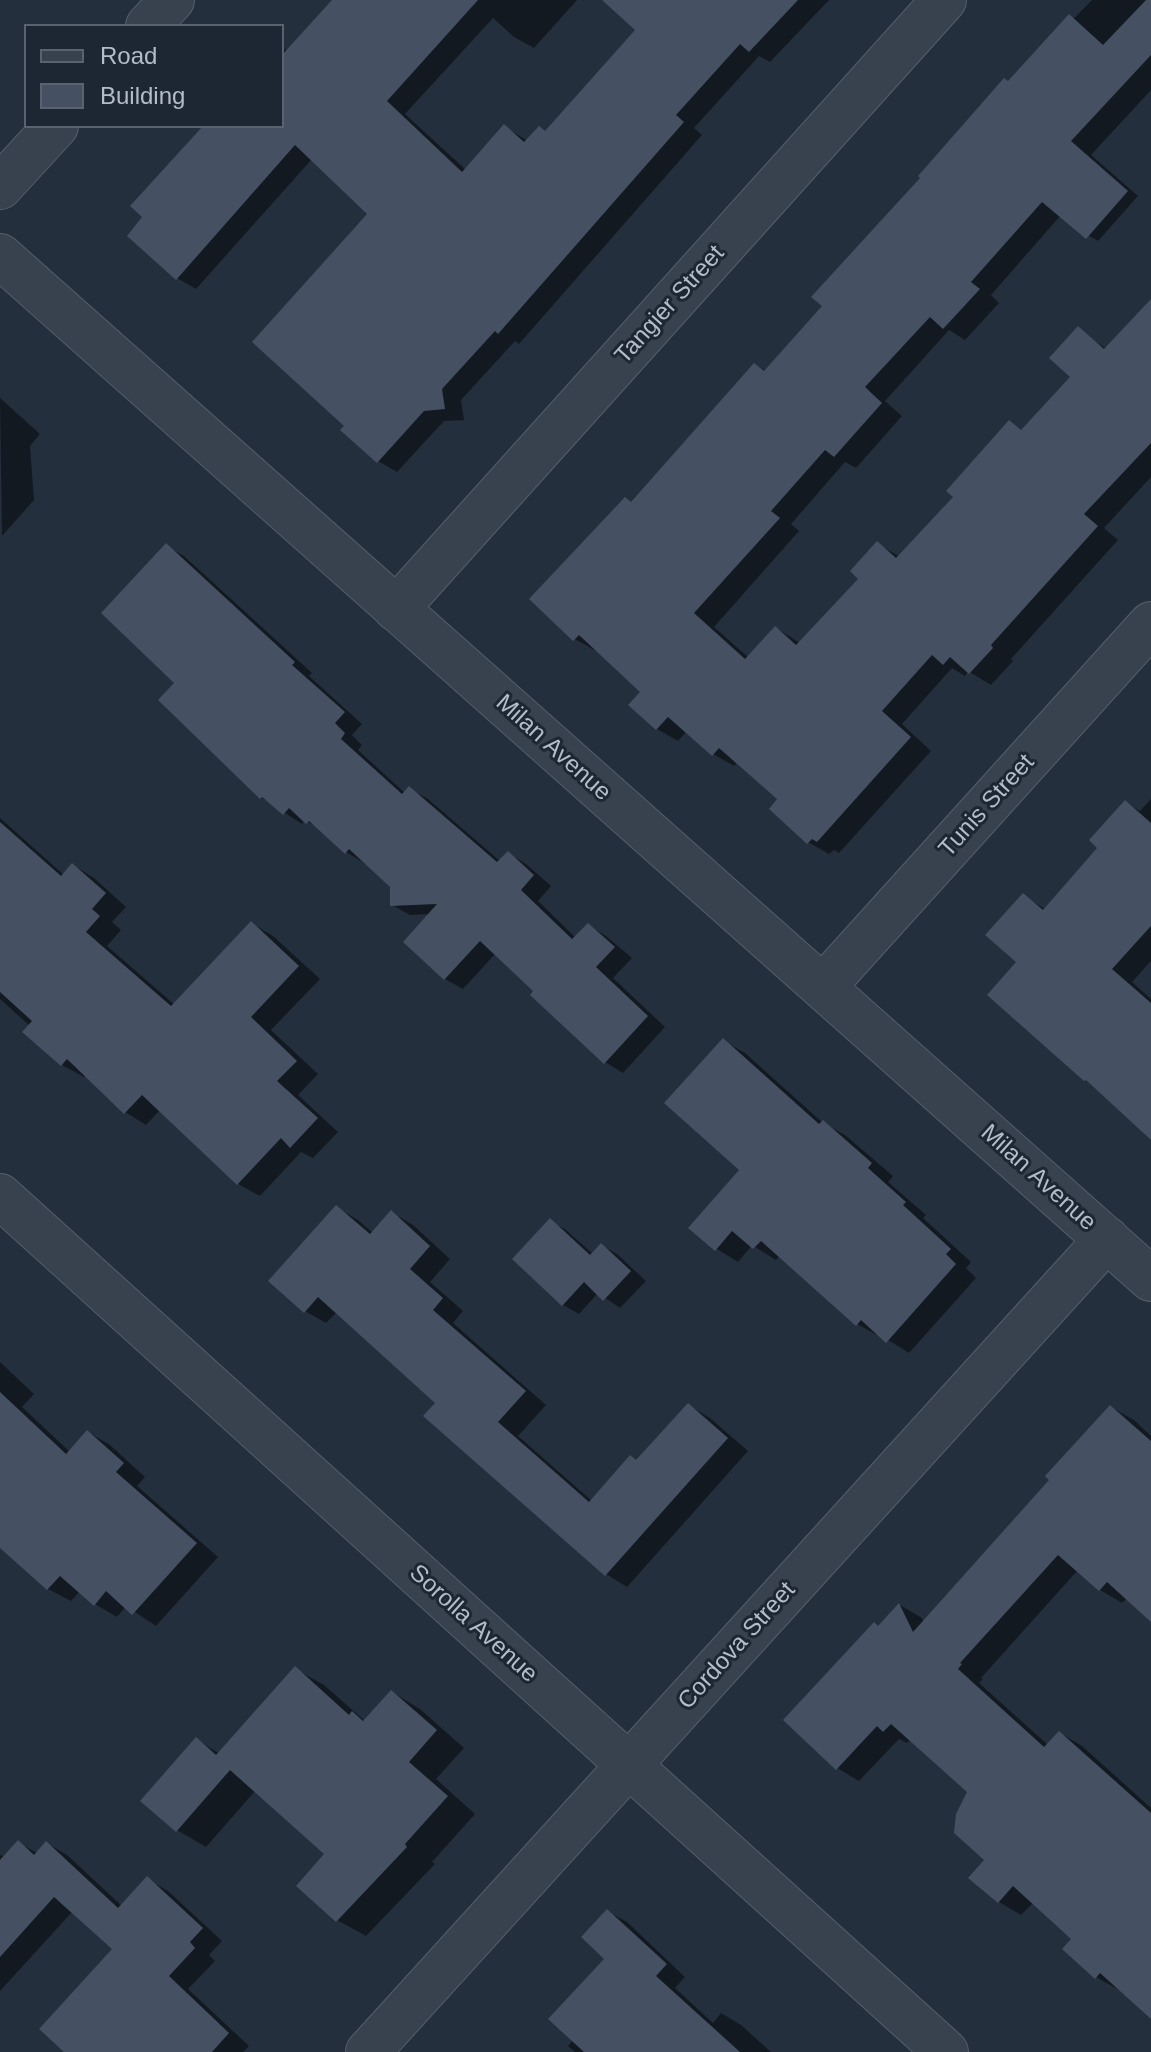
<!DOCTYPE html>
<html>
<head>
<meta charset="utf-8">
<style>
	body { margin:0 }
	#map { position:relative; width:1151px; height:2052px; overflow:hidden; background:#242f3e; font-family:Helvetica,sans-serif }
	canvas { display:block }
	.legend { position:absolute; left:24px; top:24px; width:260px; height:104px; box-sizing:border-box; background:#1d2633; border:2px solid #59626f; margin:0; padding:10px 14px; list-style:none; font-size:24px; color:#b4bcc9 }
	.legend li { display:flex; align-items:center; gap:16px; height:40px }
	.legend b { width:40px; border:2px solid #59626f }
</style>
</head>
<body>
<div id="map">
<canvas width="1151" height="2052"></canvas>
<ul class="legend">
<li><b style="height:10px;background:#38414e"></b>Road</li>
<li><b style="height:22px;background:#455162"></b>Building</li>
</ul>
</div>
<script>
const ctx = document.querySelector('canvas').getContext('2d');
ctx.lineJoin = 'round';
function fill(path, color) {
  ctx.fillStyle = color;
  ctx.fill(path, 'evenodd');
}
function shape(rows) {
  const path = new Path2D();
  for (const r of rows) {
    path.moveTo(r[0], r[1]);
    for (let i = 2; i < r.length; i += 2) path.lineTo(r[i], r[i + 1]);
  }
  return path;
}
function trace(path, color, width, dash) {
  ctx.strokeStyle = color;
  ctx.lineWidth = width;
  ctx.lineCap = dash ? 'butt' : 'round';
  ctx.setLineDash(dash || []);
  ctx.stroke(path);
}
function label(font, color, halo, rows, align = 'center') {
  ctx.font = font + ' Helvetica,sans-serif';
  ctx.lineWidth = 6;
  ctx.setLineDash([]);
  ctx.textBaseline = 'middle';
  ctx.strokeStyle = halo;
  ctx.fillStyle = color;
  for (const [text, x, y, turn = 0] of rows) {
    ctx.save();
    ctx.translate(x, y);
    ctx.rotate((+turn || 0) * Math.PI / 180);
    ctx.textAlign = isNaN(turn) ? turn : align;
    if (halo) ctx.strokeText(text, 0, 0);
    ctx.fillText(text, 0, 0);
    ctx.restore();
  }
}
fill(shape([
	[334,0,577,0,534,48,514,37,493,18,405,114,466,170,505,127,528,141,546,133,638,29,605,0,829,0,770,62,759,56,694,128,702,135,519,344,515,341,461,400,464,420,444,421,397,472,378,461,347,426,370,214,312,159,196,289,177,278,206,126,282,126,282,48,288,51],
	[1092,0,1151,0,1151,90,1091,155,1138,196,1098,241,1077,229,1061,215,991,295,999,303,965,340,949,330,885,401,902,416,856,468,845,462,791,524,799,531,714,627,749,658,776,628,800,643,860,579,878,544,900,557,955,497,1010,423,1023,431,1073,377,1077,330,1107,349,1151,307,1151,477,1104,528,1118,540,1011,659,1013,661,991,685,968,671,965,676,952,668,902,724,931,751,839,853,834,850,829,854,808,842,780,799,738,762,734,766,713,754,687,731,678,741,657,729,643,691,598,649,596,651,575,639,633,504,755,365,767,372,825,306,1010,83],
	[0,398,40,434,30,446,34,500,2,536],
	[166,546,184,556,312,673,309,676,362,724,352,735,362,745,358,750,406,794,410,789,428,799,500,861,508,853,526,864,551,886,538,901,576,938,588,925,606,936,632,958,613,978,665,1027,623,1073,605,1062,496,953,463,989,445,979,431,914,410,915,392,905,392,886,364,863,346,852,323,831,305,820,302,824,262,798,163,702,176,683],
	[1151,799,1151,961,1132,982,1151,999,1151,1137,1019,962,1023,895,1046,910,1100,848,1125,802,1140,811],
	[0,818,64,875,73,865,94,878,126,907,112,922,121,930,107,946,175,1005,251,923,273,936,320,979,271,1030,318,1074,298,1095,338,1132,313,1158,301,1152,260,1196,238,1184,160,1110,146,1125,125,1112,86,1075,84,1077,62,1065,25,1032,30,1026,0,999],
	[724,1041,745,1053,823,1123,845,1135,893,1176,888,1182,926,1215,923,1218,971,1262,966,1268,976,1278,909,1353,880,1335,879,1336,857,1324,780,1255,776,1260,752,1245,738,1262,717,1249,691,1228,742,1170],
	[337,1208,358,1220,373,1233,391,1212,413,1225,450,1259,430,1282,463,1311,453,1323,546,1405,518,1436,592,1501,637,1462,688,1405,710,1418,748,1451,627,1587,606,1574,438,1403,337,1312,326,1323,305,1311],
	[550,1221,566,1230,593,1254,601,1245,617,1254,646,1281,620,1308,598,1293,579,1314,563,1305,515,1259],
	[0,1362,34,1394,22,1407,70,1452,88,1432,110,1445,145,1477,137,1486,218,1557,156,1626,126,1606,117,1617,95,1604,80,1591,71,1601,48,1589,0,1546],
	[1111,1407,1134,1420,1151,1436,1151,1616,1127,1598,1122,1603,1100,1590,1078,1570,981,1678,983,1679,979,1683,1048,1745,1060,1733,1082,1746,1151,1808,1151,2016,1120,1988,1119,1990,1096,1977,1074,1938,1034,1902,1021,1915,999,1902,970,1792,911,1739,907,1743,899,1739,859,1781,837,1768,880,1627,900,1605,922,1618,924,1623,1051,1480],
	[295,1669,324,1685,365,1721,392,1692,420,1709,464,1748,436,1779,475,1814,432,1862,435,1864,366,1936,337,1920,327,1854,256,1790,206,1847,177,1830,197,1740,220,1754],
	[19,1843,37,1853,47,1843,67,1855,122,1906,147,1879,168,1891,222,1941,209,1955,215,1961,188,1989,249,2046,243,2052,67,2052,115,1949,73,1911,0,1991,0,1855,5,1857],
	[607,1911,627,1922,685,1977,675,1988,713,2023,721,2013,741,2025,771,2052,575,2052,568,2046,573,2040,607,1959]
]), '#0007');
fill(shape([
	[332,0,478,0,387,101,462,172,504,124,524,142,539,126,545,131,635,30,602,0,798,0,749,52,740,44,676,115,684,122,498,334,495,331,442,389,445,409,424,411,377,463,340,430,344,426,252,342,367,214,295,145,176,280,127,236,142,217,130,206,203,126,282,126,282,55],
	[1146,0,1151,0,1151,55,1071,141,1128,191,1086,239,1042,202,971,282,980,289,943,329,930,317,865,387,882,403,834,457,825,450,771,511,780,518,694,613,745,659,775,626,796,645,858,579,850,571,877,541,896,558,953,497,946,491,1009,420,1021,430,1070,377,1049,358,1078,326,1104,349,1151,299,1151,443,1084,514,1098,526,991,645,993,648,969,674,950,657,943,665,932,655,882,711,911,737,817,842,812,839,807,844,769,809,777,799,719,748,712,756,668,717,656,730,628,705,640,692,579,635,573,641,529,599,625,497,631,502,754,363,764,371,822,306,811,297,920,178,918,176,1004,78,1008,81,1069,14,1103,45],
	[166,543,295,662,292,665,345,712,335,723,345,733,341,739,402,794,409,786,497,862,508,851,534,875,521,890,572,939,588,923,615,947,596,967,648,1016,604,1064,530,995,533,991,480,941,444,980,403,942,437,904,390,906,390,887,349,849,345,854,309,821,306,824,289,808,283,815,262,797,260,799,158,700,174,683,101,613],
	[1125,800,1151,823,1151,926,1112,969,1151,1003,1151,1140,1086,1080,1084,1081,987,995,1016,962,985,935,1023,893,1043,910,1097,848,1089,840],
	[0,822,61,876,72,863,106,893,92,909,100,916,86,932,171,1006,251,921,299,966,251,1017,297,1061,277,1081,318,1118,290,1148,281,1138,237,1185,142,1095,124,1114,67,1059,61,1066,22,1032,32,1021,0,992],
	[723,1038,819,1124,823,1120,872,1163,868,1168,906,1202,903,1205,951,1249,946,1254,956,1264,886,1343,861,1320,856,1326,761,1241,753,1249,732,1231,715,1251,688,1228,739,1170,664,1103],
	[336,1205,370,1234,391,1210,430,1246,410,1269,443,1298,433,1310,526,1391,498,1422,589,1502,630,1455,636,1460,688,1403,728,1438,605,1576,423,1416,435,1403,318,1297,304,1313,268,1281],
	[550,1218,590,1255,601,1243,631,1271,603,1301,584,1282,562,1306,512,1259],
	[0,1392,66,1454,87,1430,124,1463,116,1472,197,1543,132,1615,106,1591,94,1606,60,1576,47,1590,0,1548],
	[1110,1405,1151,1441,1151,1622,1107,1582,1099,1591,1058,1555,960,1663,962,1664,958,1669,1044,1747,1059,1731,1151,1813,1151,2019,1100,1973,1095,1979,1062,1949,1071,1939,1013,1886,998,1903,968,1878,984,1860,954,1833,956,1814,967,1792,891,1724,883,1732,877,1726,836,1770,783,1720,874,1622,878,1626,899,1603,913,1632,1049,1480,1045,1476],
	[295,1666,349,1715,352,1711,363,1721,391,1690,437,1730,409,1762,448,1796,405,1844,407,1847,336,1922,296,1886,324,1854,230,1770,176,1832,140,1801,196,1737,216,1755],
	[18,1840,34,1855,46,1841,118,1908,147,1876,203,1928,190,1942,195,1948,169,1976,229,2033,212,2052,64,2052,39,2029,112,1949,54,1897,0,1957,0,1860],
	[607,1909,667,1964,656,1976,740,2052,584,2052,548,2019,604,1959,581,1937]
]), '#455162');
const minor = shape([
	[148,26,172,0],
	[0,187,56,126],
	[0,256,1151,1279],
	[396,609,944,0],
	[823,987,1151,624],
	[0,1196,946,2052],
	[368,2052,1107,1239]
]);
trace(minor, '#565f6c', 46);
trace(minor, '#38414e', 44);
label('24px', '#b4bcc9', '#1d2633', [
	["Tangier Street",670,305,-48],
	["Milan Avenue",553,748,42],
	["Tunis Street",987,806,-48],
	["Milan Avenue",1038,1178,42],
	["Sorolla Avenue",473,1624,42],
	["Cordova Street",737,1646,-48]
]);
</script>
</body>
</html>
